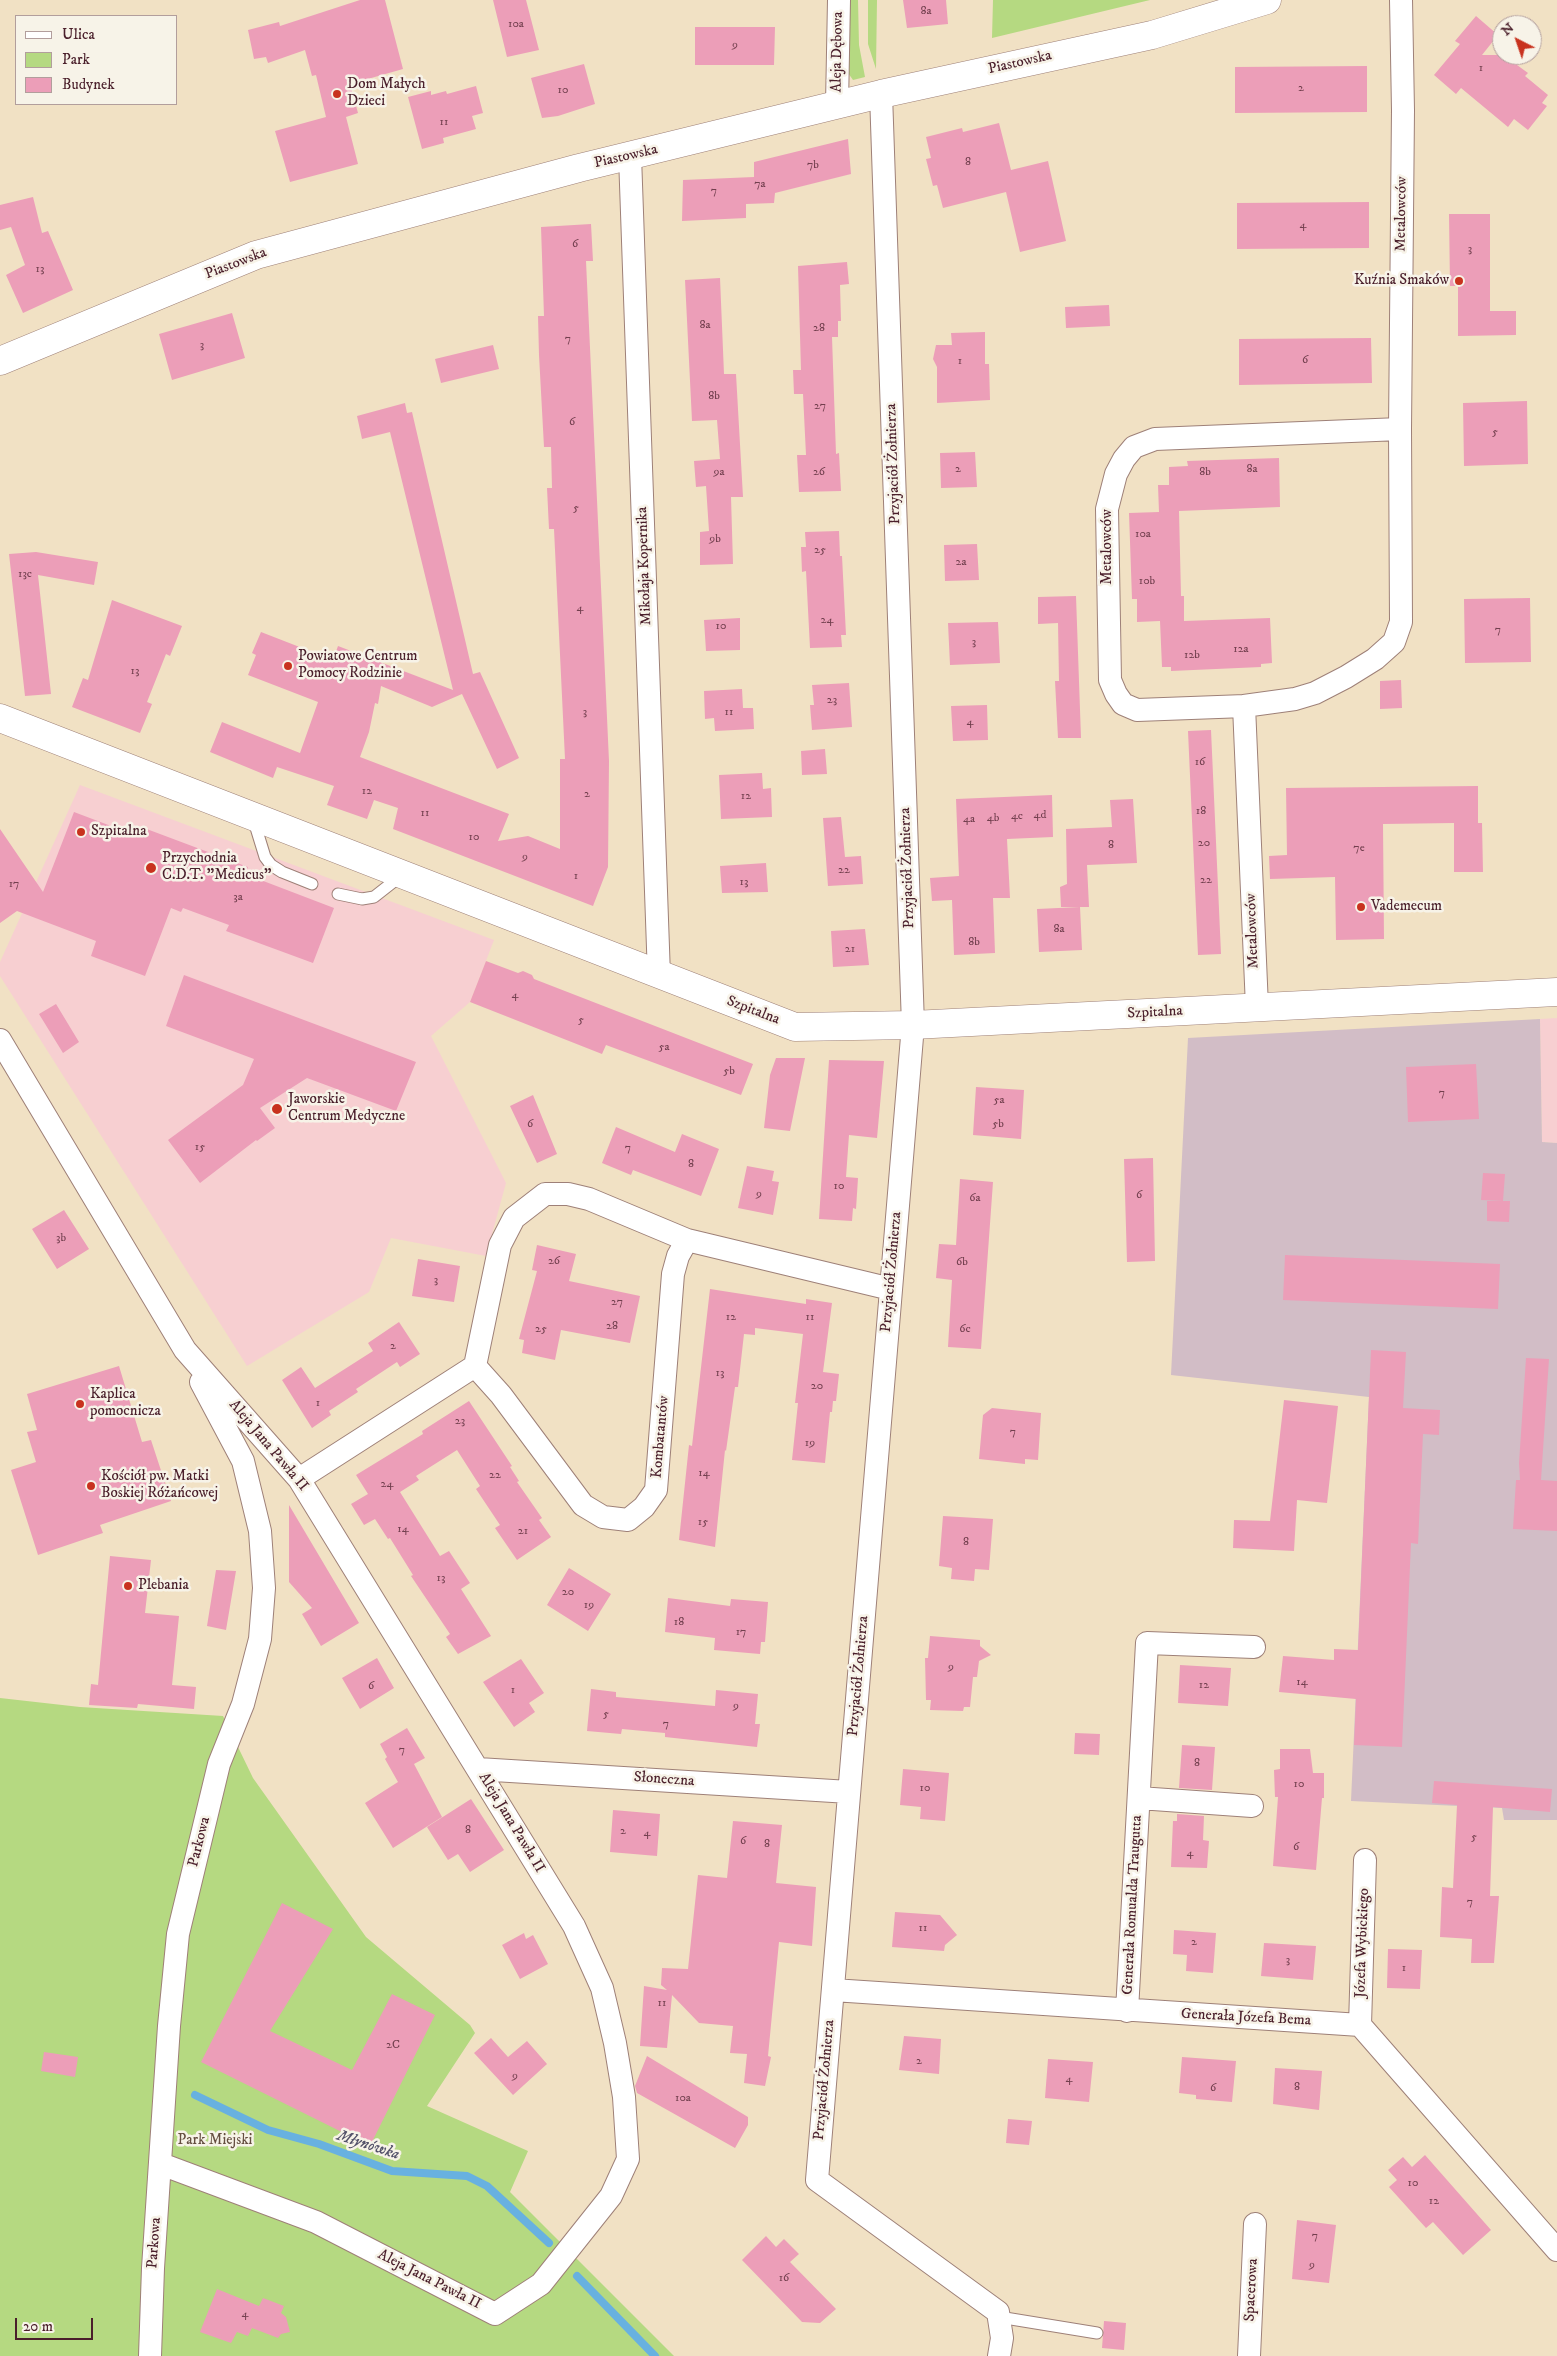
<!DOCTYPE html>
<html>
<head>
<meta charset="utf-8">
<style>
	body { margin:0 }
	#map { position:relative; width:1557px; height:2356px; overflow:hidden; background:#f1e1c4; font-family:"IM FELL DW Pica",serif }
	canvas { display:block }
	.legend { position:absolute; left:15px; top:15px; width:162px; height:90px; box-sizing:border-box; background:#f7f3e8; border:1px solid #b29e9c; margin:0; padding:6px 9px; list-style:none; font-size:15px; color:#4a1f2b }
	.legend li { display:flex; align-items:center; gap:10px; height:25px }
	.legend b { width:25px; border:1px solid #b29e9c }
	.north { position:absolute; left:1492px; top:15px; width:50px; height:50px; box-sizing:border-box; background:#f7f3e8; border:1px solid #b29e9c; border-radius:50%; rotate:319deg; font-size:14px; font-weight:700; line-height:20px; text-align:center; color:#4a1f2b }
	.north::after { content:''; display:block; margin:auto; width:18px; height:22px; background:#c8321e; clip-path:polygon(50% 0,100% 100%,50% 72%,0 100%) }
	.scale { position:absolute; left:15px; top:2318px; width:78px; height:22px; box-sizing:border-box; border:2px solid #4a1f2b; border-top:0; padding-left:6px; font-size:15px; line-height:18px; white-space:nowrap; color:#4a1f2b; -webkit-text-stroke:4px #f7f3e8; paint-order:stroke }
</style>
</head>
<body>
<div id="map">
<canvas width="1557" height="2356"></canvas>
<ul class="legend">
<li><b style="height:6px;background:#fff"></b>Ulica</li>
<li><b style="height:14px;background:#b5d981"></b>Park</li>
<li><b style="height:14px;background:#ec9eb8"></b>Budynek</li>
</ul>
<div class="north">N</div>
<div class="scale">20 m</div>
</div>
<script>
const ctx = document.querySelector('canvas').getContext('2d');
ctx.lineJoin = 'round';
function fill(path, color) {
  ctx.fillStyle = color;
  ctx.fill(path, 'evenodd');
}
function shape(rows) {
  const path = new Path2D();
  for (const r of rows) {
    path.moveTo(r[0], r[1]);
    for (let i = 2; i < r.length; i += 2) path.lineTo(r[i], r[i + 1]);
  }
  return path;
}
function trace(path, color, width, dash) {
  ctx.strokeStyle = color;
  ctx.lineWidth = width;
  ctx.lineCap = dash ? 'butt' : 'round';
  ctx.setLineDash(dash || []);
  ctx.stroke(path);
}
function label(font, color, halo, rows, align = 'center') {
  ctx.font = font + ' "IM FELL DW Pica",serif';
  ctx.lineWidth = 5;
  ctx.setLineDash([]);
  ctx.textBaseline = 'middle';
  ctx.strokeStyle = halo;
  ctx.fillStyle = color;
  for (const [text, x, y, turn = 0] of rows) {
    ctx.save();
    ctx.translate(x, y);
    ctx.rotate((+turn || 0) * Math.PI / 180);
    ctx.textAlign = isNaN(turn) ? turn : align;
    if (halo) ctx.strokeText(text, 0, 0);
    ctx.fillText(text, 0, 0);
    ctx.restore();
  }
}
fill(shape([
	[80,785,494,940,470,1002,431,1036,506,1183,486,1256,391,1238,369,1292,247,1366,0,976,0,962],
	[1557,1018,1557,1143,1542,1142,1540,1019]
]), '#f7cfd1');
fill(shape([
	[1540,1019,1542,1142,1557,1143,1557,1820,1504,1820,1502,1808,1351,1801,1369,1397,1171,1375,1188,1038]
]), '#d2bdc6');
fill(shape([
	[848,0,858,0,859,45,865,77,853,80,846,70],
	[868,0,877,0,876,69,868,44],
	[993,0,1150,0,992,38],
	[0,1698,80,1707,223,1716,253,1778,366,1937,470,2025,475,2033,427,2106,528,2151,510,2192,674,2356,0,2356]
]), '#b5d981');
trace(shape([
	[195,2095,268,2130,319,2144,392,2171,467,2176,487,2186,549,2243],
	[577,2276,655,2356]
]), '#68b1e0', 8);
fill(shape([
	[360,0,385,0,403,69,350,84,358,113,346,117,358,164,290,182,275,131,326,117,316,75,312,76,305,50,268,63,266,57,254,59,248,30,279,22,280,26],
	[493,0,526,0,539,50,507,57],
	[903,0,946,0,948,24,907,28],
	[1476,16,1498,35,1482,55,1525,55,1517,65,1528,73,1525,76,1548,95,1542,103,1547,106,1528,130,1514,119,1508,127,1461,88,1456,94,1434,75,1460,44,1455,41],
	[695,27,775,27,774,65,695,65],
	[584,64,595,104,558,116,542,118,531,78],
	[1367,66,1367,112,1235,113,1235,67],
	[476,86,483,113,472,116,476,129,443,138,444,143,422,149,408,97,431,91,431,95,446,91,447,94],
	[999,123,1011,170,1048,161,1066,241,1020,252,1006,192,943,208,937,185,933,186,926,159,931,158,926,137,962,128,963,132],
	[848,139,851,174,775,193,774,203,746,204,746,218,682,221,683,180,754,177,754,162],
	[33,197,42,233,48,231,73,290,23,313,6,275,25,265,11,227,0,230,0,205],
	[1369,202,1369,248,1237,249,1237,203],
	[1449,214,1490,214,1490,311,1516,311,1516,335,1458,336,1458,286,1450,286],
	[591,224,593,261,586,261,609,761,608,867,593,906,393,829,398,808,374,800,367,819,327,805,334,786,277,767,273,778,210,752,222,722,300,753,318,702,248,675,256,655,252,653,261,632,333,660,338,646,453,690,390,432,362,439,357,416,405,403,407,413,412,412,473,674,480,672,519,758,497,769,462,694,432,707,381,686,378,704,375,703,369,732,360,757,509,814,498,841,528,836,560,849,560,759,565,759,554,529,549,529,547,488,552,488,551,447,544,447,539,355,538,316,544,316,541,227],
	[847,262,849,284,840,285,841,321,838,321,838,337,832,337,836,454,839,453,841,491,799,492,797,455,806,455,803,394,794,394,793,370,801,370,798,266],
	[720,278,724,374,736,374,743,497,731,497,733,564,700,565,700,532,709,531,706,486,696,487,694,461,720,459,717,420,692,421,685,280],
	[1109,305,1110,326,1066,328,1065,307],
	[232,313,245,358,172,380,159,334],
	[985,332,985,364,989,364,990,400,937,403,937,367,933,359,936,345,952,345,951,333],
	[1371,338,1372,383,1239,385,1239,339],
	[493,345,499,369,441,383,435,359],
	[1527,401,1528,464,1464,466,1463,403],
	[975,452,977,487,941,488,940,453],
	[1279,458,1280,507,1179,511,1181,596,1184,596,1184,621,1270,618,1272,663,1261,664,1261,667,1171,671,1171,667,1162,667,1160,621,1137,622,1137,599,1132,599,1129,513,1159,512,1158,485,1169,485,1169,467,1188,466,1187,461],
	[839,531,840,556,842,556,846,635,841,635,842,647,810,648,806,571,802,572,801,547,806,547,805,532],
	[977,544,979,580,945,581,944,545],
	[36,552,98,562,94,585,38,575,51,694,25,696,9,554],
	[1076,596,1081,738,1058,738,1055,681,1059,681,1058,623,1038,624,1038,597],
	[1530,598,1531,662,1465,663,1464,599],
	[112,600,182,626,170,656,166,654,147,702,152,704,140,733,72,707,83,678,88,680],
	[740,618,740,650,706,651,704,620],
	[998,622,1000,663,950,665,948,623],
	[1401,680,1402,708,1380,709,1380,681],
	[849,683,852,727,812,730,810,705,814,705,812,685],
	[742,689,743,708,753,708,754,729,715,731,714,718,705,719,704,691],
	[987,705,988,740,953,741,951,706],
	[1211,730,1221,954,1198,955,1188,731],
	[825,749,827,774,802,775,801,751],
	[762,773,763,789,771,788,772,817,721,819,719,775],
	[1478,786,1478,823,1482,823,1483,872,1454,872,1454,823,1383,824,1384,939,1336,940,1335,877,1270,879,1269,856,1287,855,1286,788],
	[1052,795,1053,837,1007,839,1010,898,993,898,995,953,954,955,952,900,932,901,930,878,959,876,956,799],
	[1133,799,1137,863,1087,865,1089,907,1061,907,1060,887,1067,884,1066,829,1112,827,1110,800],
	[74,812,140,837,144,828,248,867,245,874,334,908,313,963,226,931,229,925,183,908,181,912,171,908,145,976,91,956,96,941,17,911,0,923,0,829,43,892],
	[841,817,845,857,861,856,863,884,828,886,823,818],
	[766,863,768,892,722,893,720,866],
	[1080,907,1082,950,1039,952,1037,909],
	[865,929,869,965,833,967,831,931],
	[486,961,518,973,523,971,532,975,534,979,753,1064,741,1095,606,1045,602,1054,470,1002],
	[184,975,416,1062,396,1111,307,1078,260,1108,275,1128,257,1141,256,1140,200,1183,168,1140,243,1085,254,1059,166,1026],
	[56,1004,79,1042,63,1053,39,1014],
	[776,1058,805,1058,790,1131,764,1128,770,1075],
	[829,1060,884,1061,877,1138,849,1135,846,1177,858,1178,856,1209,853,1208,852,1221,819,1219],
	[1476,1064,1479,1119,1408,1122,1406,1067],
	[976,1087,1024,1090,1021,1139,973,1135],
	[533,1095,557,1154,537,1163,510,1106],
	[616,1127,675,1152,682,1134,719,1149,701,1196,633,1170,631,1175,602,1163],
	[1153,1158,1155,1261,1127,1262,1124,1159],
	[747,1166,774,1171,772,1181,779,1182,773,1215,738,1208],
	[1483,1173,1505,1174,1503,1201,1481,1200],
	[960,1179,993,1182,981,1349,948,1347,952,1280,936,1278,939,1244,956,1245],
	[1487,1201,1510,1201,1509,1222,1487,1221],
	[64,1210,89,1249,57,1269,32,1229],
	[537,1245,576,1254,569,1281,640,1296,630,1343,561,1330,555,1360,522,1353,524,1340,519,1339,537,1271,532,1270],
	[1285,1255,1500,1264,1498,1309,1283,1300],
	[418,1259,460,1266,454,1302,412,1296],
	[710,1289,806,1304,806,1299,832,1303,823,1372,839,1374,836,1401,833,1401,832,1412,830,1412,825,1463,792,1460,798,1403,795,1403,803,1334,755,1328,755,1335,744,1334,738,1387,735,1387,726,1451,725,1450,715,1547,679,1540,689,1445,692,1446],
	[399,1322,420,1354,400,1367,397,1362,356,1389,358,1392,329,1411,331,1415,312,1428,282,1380,301,1367,315,1388,373,1351,368,1343],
	[1371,1350,1406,1352,1403,1408,1440,1410,1439,1435,1423,1434,1418,1544,1411,1543,1402,1747,1354,1745,1356,1699,1279,1692,1283,1656,1334,1660,1334,1649,1358,1650],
	[1526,1358,1549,1359,1541,1480,1557,1481,1557,1531,1513,1529,1516,1480,1520,1480,1519,1463],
	[119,1366,142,1442,151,1440,171,1501,100,1525,103,1533,38,1555,11,1470,36,1462,27,1432,37,1430,27,1394],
	[1284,1400,1338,1406,1327,1503,1297,1500,1294,1551,1233,1548,1234,1520,1270,1521],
	[469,1401,512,1466,510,1467,519,1481,517,1482,542,1518,539,1520,551,1537,517,1560,495,1528,500,1525,476,1489,480,1486,457,1450,416,1476,419,1480,400,1492,440,1556,449,1551,470,1583,461,1589,491,1636,458,1654,446,1637,450,1634,411,1576,413,1575,390,1538,388,1539,375,1519,364,1525,351,1504,368,1494,356,1475,423,1434,422,1431],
	[992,1408,1041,1413,1038,1460,1025,1459,1025,1464,979,1459,983,1415],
	[289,1505,359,1623,321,1646,302,1614,312,1608,289,1582],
	[943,1516,993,1519,989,1570,975,1569,974,1581,951,1579,952,1568,939,1566],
	[110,1556,151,1560,145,1613,179,1616,172,1685,196,1687,194,1709,138,1704,137,1708,89,1705,91,1684,98,1685],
	[569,1568,611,1594,588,1631,547,1605],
	[216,1570,236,1571,226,1630,207,1626],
	[668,1598,730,1606,731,1599,768,1602,765,1642,761,1642,760,1654,714,1650,715,1638,665,1632],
	[930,1636,980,1640,980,1646,991,1655,979,1661,977,1677,973,1677,970,1707,964,1707,963,1711,930,1710,931,1700,926,1700,925,1658,928,1658],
	[377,1658,394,1688,360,1709,342,1678],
	[521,1659,544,1693,529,1703,535,1712,514,1727,483,1682],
	[1180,1665,1231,1668,1228,1706,1178,1703],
	[591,1689,616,1692,616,1697,715,1706,716,1690,758,1694,755,1724,760,1724,757,1747,665,1737,665,1733,622,1729,621,1734,587,1731],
	[407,1728,425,1758,414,1764,442,1817,393,1848,365,1803,398,1782,385,1759,387,1757,380,1744],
	[1075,1733,1100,1734,1099,1755,1074,1754],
	[1182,1745,1215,1747,1212,1790,1179,1788],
	[1280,1749,1310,1749,1313,1773,1324,1773,1324,1798,1322,1798,1316,1870,1273,1866,1278,1797,1275,1797,1274,1770,1280,1769],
	[903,1769,949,1773,945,1821,920,1819,921,1807,900,1805],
	[1434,1781,1552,1789,1550,1812,1493,1807,1490,1896,1499,1896,1494,1963,1471,1963,1472,1939,1440,1937,1442,1887,1453,1888,1457,1805,1432,1803],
	[471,1799,504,1850,470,1872,458,1854,448,1860,427,1827],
	[613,1810,660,1814,657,1856,610,1852],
	[1177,1814,1204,1816,1203,1840,1209,1841,1207,1868,1171,1867,1173,1821,1177,1821],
	[733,1821,782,1825,776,1883,816,1887,812,1946,779,1942,768,2056,771,2057,765,2086,744,2083,747,2054,730,2053,733,2026,699,2023,672,1995,667,2048,640,2046,644,1986,667,1990,661,1985,662,1968,688,1969,698,1875,727,1878],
	[282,1903,333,1929,270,2031,352,2070,392,1994,435,2015,370,2146,201,2062],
	[895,1912,940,1915,957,1935,945,1945,944,1951,892,1947],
	[1174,1930,1216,1933,1213,1973,1186,1971,1187,1955,1173,1954],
	[524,1933,526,1939,533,1935,548,1964,520,1979,502,1945],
	[1264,1943,1316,1946,1313,1980,1261,1976],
	[1388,1949,1422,1950,1420,1989,1387,1988],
	[904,2036,941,2039,939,2074,899,2070],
	[491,2038,508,2057,527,2041,547,2064,513,2095,474,2053],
	[44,2052,78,2057,75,2077,41,2071],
	[647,2056,748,2117,748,2125,735,2148,637,2093,635,2086],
	[1182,2057,1236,2061,1232,2102,1196,2099,1196,2095,1179,2093],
	[1048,2059,1093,2062,1089,2102,1045,2098],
	[1275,2068,1322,2071,1319,2110,1273,2104],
	[1008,2119,1032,2121,1029,2145,1006,2143],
	[1425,2155,1491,2230,1463,2255,1433,2222,1426,2228,1389,2187,1397,2180,1388,2170,1403,2157,1412,2167],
	[1297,2220,1336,2225,1329,2283,1292,2279],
	[766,2236,776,2247,784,2239,799,2254,790,2262,836,2309,820,2323,802,2322,742,2260],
	[217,2289,259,2306,263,2298,284,2306,281,2313,286,2317,290,2332,281,2334,278,2338,252,2328,248,2336,237,2332,231,2343,200,2332],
	[1104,2321,1126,2323,1124,2350,1102,2348]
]), '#ec9eb8');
const service = shape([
	[253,818,265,857,271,865,282,872,312,884],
	[338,894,362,899,374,897,402,875],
	[999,2317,1097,2333]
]);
const minor = shape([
	[881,94,913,1025,817,2180,998,2312,1002,2338,999,2356],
	[837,105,839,0],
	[630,156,659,976],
	[1245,706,1137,710,1123,704,1116,694,1110,680,1107,509,1116,474,1124,459,1134,447,1155,439,1400,429],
	[1257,1007,1244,706,1295,699,1315,693,1346,677,1375,659,1394,642,1401,622,1400,429,1403,110,1401,0],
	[0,1040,185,1350,299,1479,574,1926,602,1988,615,2043,624,2097,628,2159,611,2196,541,2284,495,2314,316,2222,161,2164],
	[475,1366,501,1395,583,1505,603,1517,628,1520,644,1507,656,1490,673,1274,678,1256,687,1240],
	[299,1479,475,1366,500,1245,514,1218,545,1194,568,1194,589,1199,687,1240,891,1289],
	[478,1769,849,1792],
	[1139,1798,1252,1806],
	[833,1990,1360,2025,1557,2250],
	[1127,2011,1147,1643,1254,1647],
	[1360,2025,1365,1860],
	[150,2356,153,2268,169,2026,178,1934,219,1764,243,1704,260,1639,264,1588,260,1531,243,1461,201,1382],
	[1249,2356,1255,2224]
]);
const tertiary = shape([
	[0,361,256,255,579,168,881,94,1152,35,1267,0],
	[0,718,795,1027,913,1025,1557,992]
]);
trace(service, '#9e8078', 13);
trace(minor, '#9e8078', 24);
trace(tertiary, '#9e8078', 29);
trace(service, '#fff', 11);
trace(minor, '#fff', 22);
trace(tertiary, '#fff', 28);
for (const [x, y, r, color] of [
	[337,94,5,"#c8321e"],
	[1459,281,5,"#c8321e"],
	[288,666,5,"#c8321e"],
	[81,832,5,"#c8321e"],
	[151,868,6,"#c8321e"],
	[1361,907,5,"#c8321e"],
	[277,1109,6,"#c8321e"],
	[80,1404,5,"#c8321e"],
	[91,1486,5,"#c8321e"],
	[128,1586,5,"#c8321e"]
]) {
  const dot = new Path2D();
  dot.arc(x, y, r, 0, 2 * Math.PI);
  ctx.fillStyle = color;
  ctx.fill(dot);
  trace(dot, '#f7f3e8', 2);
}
label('12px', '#723f4e', null, [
	["8a",926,12],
	["10a",516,25],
	["9",735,46],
	["1",1481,69],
	["2",1301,89],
	["10",563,91],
	["11",444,123],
	["8",968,163],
	["7b",813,166],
	["7a",760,185],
	["7",714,192],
	["4",1303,226],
	["6",575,245],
	["3",1470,250],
	["13",40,270],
	["8a",705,326],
	["28",819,329],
	["7",568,340],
	["3",202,346],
	["6",1305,361],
	["1",960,362],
	["8b",714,397],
	["27",820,407],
	["6",572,423],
	["5",1495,433],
	["2",958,470],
	["8a",1252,470],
	["9a",719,473],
	["26",819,473],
	["8b",1205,473],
	["5",576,509],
	["10a",1143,535],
	["9b",715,540],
	["25",820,551],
	["2a",961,563],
	["13c",25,575],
	["10b",1147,582],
	["4",580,609],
	["24",827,621],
	["10",721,627],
	["7",1498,631],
	["3",974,643],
	["12a",1241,650],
	["12b",1192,656],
	["13",135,672],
	["23",832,701],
	["3",585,713],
	["11",729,713],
	["4",970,723],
	["16",1200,763],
	["12",367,792],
	["2",587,795],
	["12",746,797],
	["18",1201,812],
	["11",425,814],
	["4d",1040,816],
	["4c",1017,817],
	["4b",993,819],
	["4a",969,820],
	["10",474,838],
	["20",1204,844],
	["8",1111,846],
	["7e",1359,849],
	["9",525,858],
	["22",844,871],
	["1",576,877],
	["22",1206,881],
	["13",744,883],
	["17",14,885],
	["3a",238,898],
	["8a",1059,930],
	["8b",974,943],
	["21",850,950],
	["4",515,996],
	["5",581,1021],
	["5a",664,1048],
	["5b",729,1072],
	["7",1442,1094],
	["5a",999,1101],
	["6",530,1125],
	["5b",998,1125],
	["15",200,1148],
	["7",628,1149],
	["8",691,1165],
	["10",839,1187],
	["9",759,1195],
	["6",1139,1196],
	["6a",975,1199],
	["3b",61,1239],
	["26",554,1262],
	["6b",962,1263],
	["3",436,1281],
	["27",617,1303],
	["12",731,1318],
	["11",810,1318],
	["28",612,1327],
	["25",541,1330],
	["6c",965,1330],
	["2",393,1347],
	["13",720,1374],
	["20",817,1387],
	["1",318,1404],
	["23",460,1422],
	["7",1013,1433],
	["19",810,1444],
	["14",704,1474],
	["22",495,1476],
	["24",387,1485],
	["15",703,1523],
	["14",403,1530],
	["21",523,1532],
	["8",966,1543],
	["13",441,1579],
	["20",568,1593],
	["19",589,1606],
	["18",679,1623],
	["17",741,1633],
	["9",951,1668],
	["14",1302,1683],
	["12",1204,1686],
	["6",371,1687],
	["1",513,1691],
	["9",736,1707],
	["5",606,1715],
	["7",666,1725],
	["7",402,1751],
	["8",1197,1764],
	["10",1299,1785],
	["10",925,1789],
	["8",468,1831],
	["2",623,1832],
	["4",647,1834],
	["5",1474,1838],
	["6",743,1842],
	["8",767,1845],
	["6",1296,1848],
	["4",1190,1854],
	["7",1470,1903],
	["11",923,1929],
	["2",1194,1943],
	["3",1288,1961],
	["1",1404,1969],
	["11",662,2004],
	["2C",393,2046],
	["2",919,2062],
	["9",515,2077],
	["4",1069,2080],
	["8",1297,2088],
	["6",1213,2089],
	["10a",683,2099],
	["10",1413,2184],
	["12",1434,2202],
	["7",1315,2237],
	["9",1312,2266],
	["16",784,2279],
	["4",245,2315]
]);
label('15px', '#4a1f2b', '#f7f3e8', [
	["Aleja Dębowa",838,52,-89],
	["Piastowska",1020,63,-13],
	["Piastowska",626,157,-13],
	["Metalowców",1402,214,-89],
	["Piastowska",236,264,-21],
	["Przyjaciół Żołnierza",894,464,-92],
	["Metalowców",1108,547,-90],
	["Mikołaja Kopernika",645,566,-92],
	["Przyjaciół Żołnierza",908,868,-92],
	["Metalowców",1253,931,-92],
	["Szpitalna",753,1011,21],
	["Szpitalna",1155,1013,-3],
	["Przyjaciół Żołnierza",892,1272,-85],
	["Kombatantów",661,1437,-85],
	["Aleja Jana Pawła II",268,1446,50],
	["Przyjaciół Żołnierza",859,1676,-85],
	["Słoneczna",664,1780,4],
	["Aleja Jana Pawła II",511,1823,59],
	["Parkowa",200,1842,-76],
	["Generała Romualda Traugutta",1133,1905,-87],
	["Józefa Wybickiego",1363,1943,-88],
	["Generała Józefa Bema",1246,2018,3],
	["Przyjaciół Żołnierza",825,2080,-85],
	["Parkowa",155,2243,-86],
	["Aleja Jana Pawła II",429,2280,27],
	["Spacerowa",1252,2290,-87]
]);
label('15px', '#4a1f2b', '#f7f3e8', [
	["Dom Małych",347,85],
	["Dzieci",347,102],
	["Kuźnia Smaków",1449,281,"right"],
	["Powiatowe Centrum",298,657],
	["Pomocy Rodzinie",298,674],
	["Szpitalna",91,832],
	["Przychodnia",162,859],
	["C.D.T. \"Medicus\"",162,876],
	["Vademecum",1371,907],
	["Jaworskie",288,1100],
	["Centrum Medyczne",288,1117],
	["Kaplica",90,1395],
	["pomocnicza",90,1412],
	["Kościół pw. Matki",101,1477],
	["Boskiej Różańcowej",101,1494],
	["Plebania",138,1586]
], 'left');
label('15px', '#654e40', '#f7f3e8', [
	["Park Miejski",215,2141]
]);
label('italic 16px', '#54526a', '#f7f3e8', [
	["Młynówka",368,2146,18]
]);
</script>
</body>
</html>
